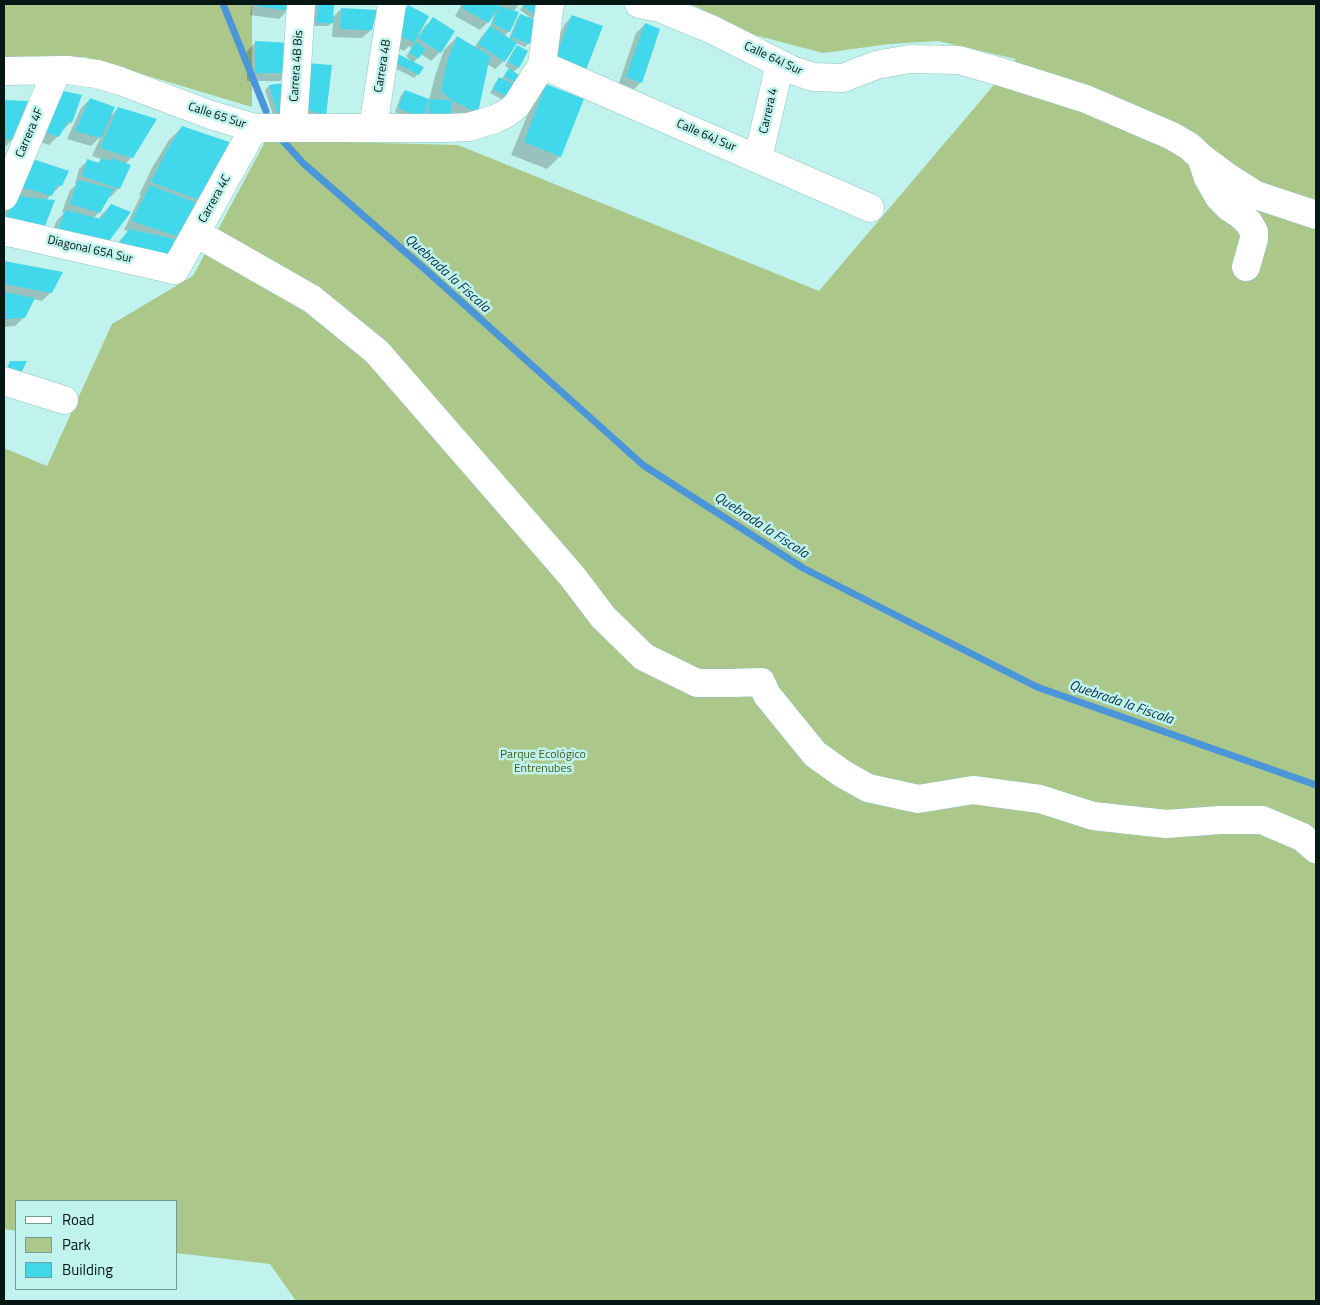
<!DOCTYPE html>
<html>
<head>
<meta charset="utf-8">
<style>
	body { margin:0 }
	#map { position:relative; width:1320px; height:1305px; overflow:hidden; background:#c0f3ed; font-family:"Titillium Web",sans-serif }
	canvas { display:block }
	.frame { position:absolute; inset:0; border:5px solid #041715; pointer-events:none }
	.legend { position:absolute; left:15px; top:1200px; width:162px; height:90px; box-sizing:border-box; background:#c0f3ed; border:1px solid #759b97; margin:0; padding:6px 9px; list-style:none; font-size:15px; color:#041715 }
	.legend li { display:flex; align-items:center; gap:10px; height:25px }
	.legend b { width:25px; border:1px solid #759b97 }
</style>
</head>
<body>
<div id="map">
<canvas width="1320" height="1305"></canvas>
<div class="frame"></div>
<ul class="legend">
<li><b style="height:6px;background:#fff"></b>Road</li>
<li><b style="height:14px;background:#acc78a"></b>Park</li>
<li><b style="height:14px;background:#42d8eb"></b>Building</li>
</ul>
</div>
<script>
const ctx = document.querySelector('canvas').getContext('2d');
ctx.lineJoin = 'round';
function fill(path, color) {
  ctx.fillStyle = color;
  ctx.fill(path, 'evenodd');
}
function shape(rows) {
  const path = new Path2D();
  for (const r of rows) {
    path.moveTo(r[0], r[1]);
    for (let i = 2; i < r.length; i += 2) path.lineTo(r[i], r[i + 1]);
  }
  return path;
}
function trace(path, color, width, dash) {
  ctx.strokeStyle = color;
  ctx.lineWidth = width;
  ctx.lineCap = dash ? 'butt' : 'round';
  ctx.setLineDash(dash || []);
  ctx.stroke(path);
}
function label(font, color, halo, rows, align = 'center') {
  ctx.font = font + ' "Titillium Web",sans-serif';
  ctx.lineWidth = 5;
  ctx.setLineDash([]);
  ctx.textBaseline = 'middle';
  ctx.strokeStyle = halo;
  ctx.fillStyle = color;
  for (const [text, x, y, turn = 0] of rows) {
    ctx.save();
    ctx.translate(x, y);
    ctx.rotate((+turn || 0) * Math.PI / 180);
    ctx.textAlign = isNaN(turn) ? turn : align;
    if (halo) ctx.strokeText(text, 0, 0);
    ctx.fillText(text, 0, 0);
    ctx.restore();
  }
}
fill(shape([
	[4,4,252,4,252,107,85,57,4,57],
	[691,4,1316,4,1316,1301,296,1301,270,1264,176,1253,176,1201,16,1201,16,1231,4,1229,4,448,47,466,112,324,193,276,266,140,458,145,819,291,1016,59,938,41,889,44,823,53,755,35]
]), '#acc78a');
fill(shape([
	[252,4,288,4,287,11,279,19,250,15],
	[317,4,333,4,332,18,341,9,371,30,362,38,332,37,333,22,328,26,313,26,315,5],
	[462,4,519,4,513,12,509,31,504,36,509,39,517,19,520,15,531,18,520,10,524,4,542,4,536,15,532,19,529,43,525,47,515,43,504,61,495,69,487,64,477,113,424,125,425,109,418,122,395,112,401,95,405,91,429,100,435,76,444,50,457,37,474,48,482,36,490,27,495,12,488,22,480,30,455,16],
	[408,7,417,34,419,35,424,27,433,19,440,52,431,61,421,54,413,63,418,74,414,78,391,66,394,59,410,61,410,60,406,56,412,48,409,46,404,51,385,41,400,15],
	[572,16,575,83,545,72,564,25],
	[645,24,641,82,632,91,618,86,636,33],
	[256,42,289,72,280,81,247,81,247,51],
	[517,47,527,52,518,68,513,72,519,76,512,85,507,96,503,100,490,93,496,82,500,78,501,79,510,69,505,66,513,51],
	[298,73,325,115,298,117],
	[285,84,289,106,274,118,265,90,269,86],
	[547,86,560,156,547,169,511,155,534,99],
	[90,99,109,118,118,108,132,157,125,164,119,188,111,197,109,196,99,212,93,219,98,220,102,214,111,205,129,212,46,246,57,220,64,213,62,212,70,190,76,185,75,184,79,169,88,160,97,164,102,159,92,156,101,136,91,146,67,139,81,108],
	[4,101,26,102,13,139,4,148],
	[55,101,71,122,63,130,61,130,58,136,49,145,37,141],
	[182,127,231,144,177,241,107,260,121,239,129,231,124,230,141,195,139,195,152,168,169,140],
	[25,169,61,185,46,200,4,237,4,214],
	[4,263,61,273,51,292,42,301,33,299,24,317,15,326,4,327]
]), '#0003');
trace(shape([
	[223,4,266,111],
	[283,141,304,164,427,271,643,465,803,568,1037,687,1316,785]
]), '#4a96d8', 7);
fill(shape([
	[258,4,290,4,288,11,258,6],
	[318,4,334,4,333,23,316,23],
	[464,4,496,4,499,6,489,23,462,8],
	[524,4,545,4,537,16,523,6],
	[408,5,429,16,414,43,393,32],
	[499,6,519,12,510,32,493,24],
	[341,8,377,10,372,30,340,29],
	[520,14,539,21,530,44,511,37],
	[572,15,603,26,584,75,553,64],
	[433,17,455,31,441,53,418,38],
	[645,23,660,29,642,83,626,77],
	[490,26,517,43,505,62,478,44],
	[457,36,490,56,478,113,452,100,441,91,447,62],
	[255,41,292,43,290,73,255,73],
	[416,42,426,49,418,59,409,52],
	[517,45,528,51,519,68,508,62],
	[398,54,424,67,419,75,394,62],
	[306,63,332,65,326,116,306,109],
	[509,68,520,76,516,83,504,76],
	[499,77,515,85,508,97,493,89],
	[286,83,291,106,278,115,269,85],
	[546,84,584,99,561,157,524,142],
	[405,90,429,99,423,118,398,108],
	[63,91,82,95,72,123,68,121,59,137,45,132],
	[90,98,115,107,101,138,75,131],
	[429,99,452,100,450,123,428,121],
	[4,100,28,101,14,140,4,138],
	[118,107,157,119,133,158,100,148],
	[182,126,232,143,202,201,151,182,165,154],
	[101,158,110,161,111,158,131,165,120,189,82,176,87,159,99,163],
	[33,159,69,171,62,186,57,185,52,196,21,187],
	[78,180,114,189,100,213,70,204],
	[150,185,199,204,182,238,132,221],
	[15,196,55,200,42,234,4,223],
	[111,204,131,212,103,249,54,238,66,210,101,219],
	[129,229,180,240,166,263,114,251],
	[4,261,63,272,52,293,4,284],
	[4,292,35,298,25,318,4,319],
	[10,361,27,361,19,377,5,373]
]), '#42d8eb');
const minor = shape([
	[639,4,660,8,713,30,792,70,813,77,843,78,876,65,910,59,959,60,1001,72,1086,99,1172,136,1189,146,1202,158,1226,176,1256,195,1316,215],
	[542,65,870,208],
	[4,71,67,70,97,74,120,81,211,115,254,128,448,128,469,127,495,119,507,113,516,106,542,65,550,4],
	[293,128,301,4],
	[373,128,392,4],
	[758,158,780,64],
	[1202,160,1208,178,1219,197,1230,208,1241,215,1249,223,1254,232,1254,239,1246,267],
	[4,196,57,70],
	[4,231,175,270,254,128],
	[196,233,312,299,377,352,572,576,603,617,644,657,697,683,733,683,761,682,767,695,815,754,843,774,868,788,918,799,973,790,1040,799,1093,816,1166,824,1220,820,1262,820,1302,837,1316,849],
	[4,381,64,400]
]);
trace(minor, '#93c4bf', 29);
trace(minor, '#fff', 28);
label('12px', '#041715', '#c0f3ed', [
	["Calle 64I Sur",773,59,25],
	["Carrera 4B Bis",297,66,-86],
	["Carrera 4B",383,66,-81],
	["Carrera 4",769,111,-77],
	["Calle 65 Sur",217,116,18],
	["Carrera 4F",30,133,-67],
	["Calle 64J Sur",706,136,23],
	["Carrera 4C",215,199,-61],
	["Diagonal 65A Sur",90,250,13]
]);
label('12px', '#445c1e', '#c0f3ed', [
	["Parque Ecológico",543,755],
	["Entrenubes",543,769]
]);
label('italic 14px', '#0d2d48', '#c0f3ed', [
	["Quebrada la Fiscala",447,274,42],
	["Quebrada la Fiscala",761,526,33],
	["Quebrada la Fiscala",1121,703,19]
]);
</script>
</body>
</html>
